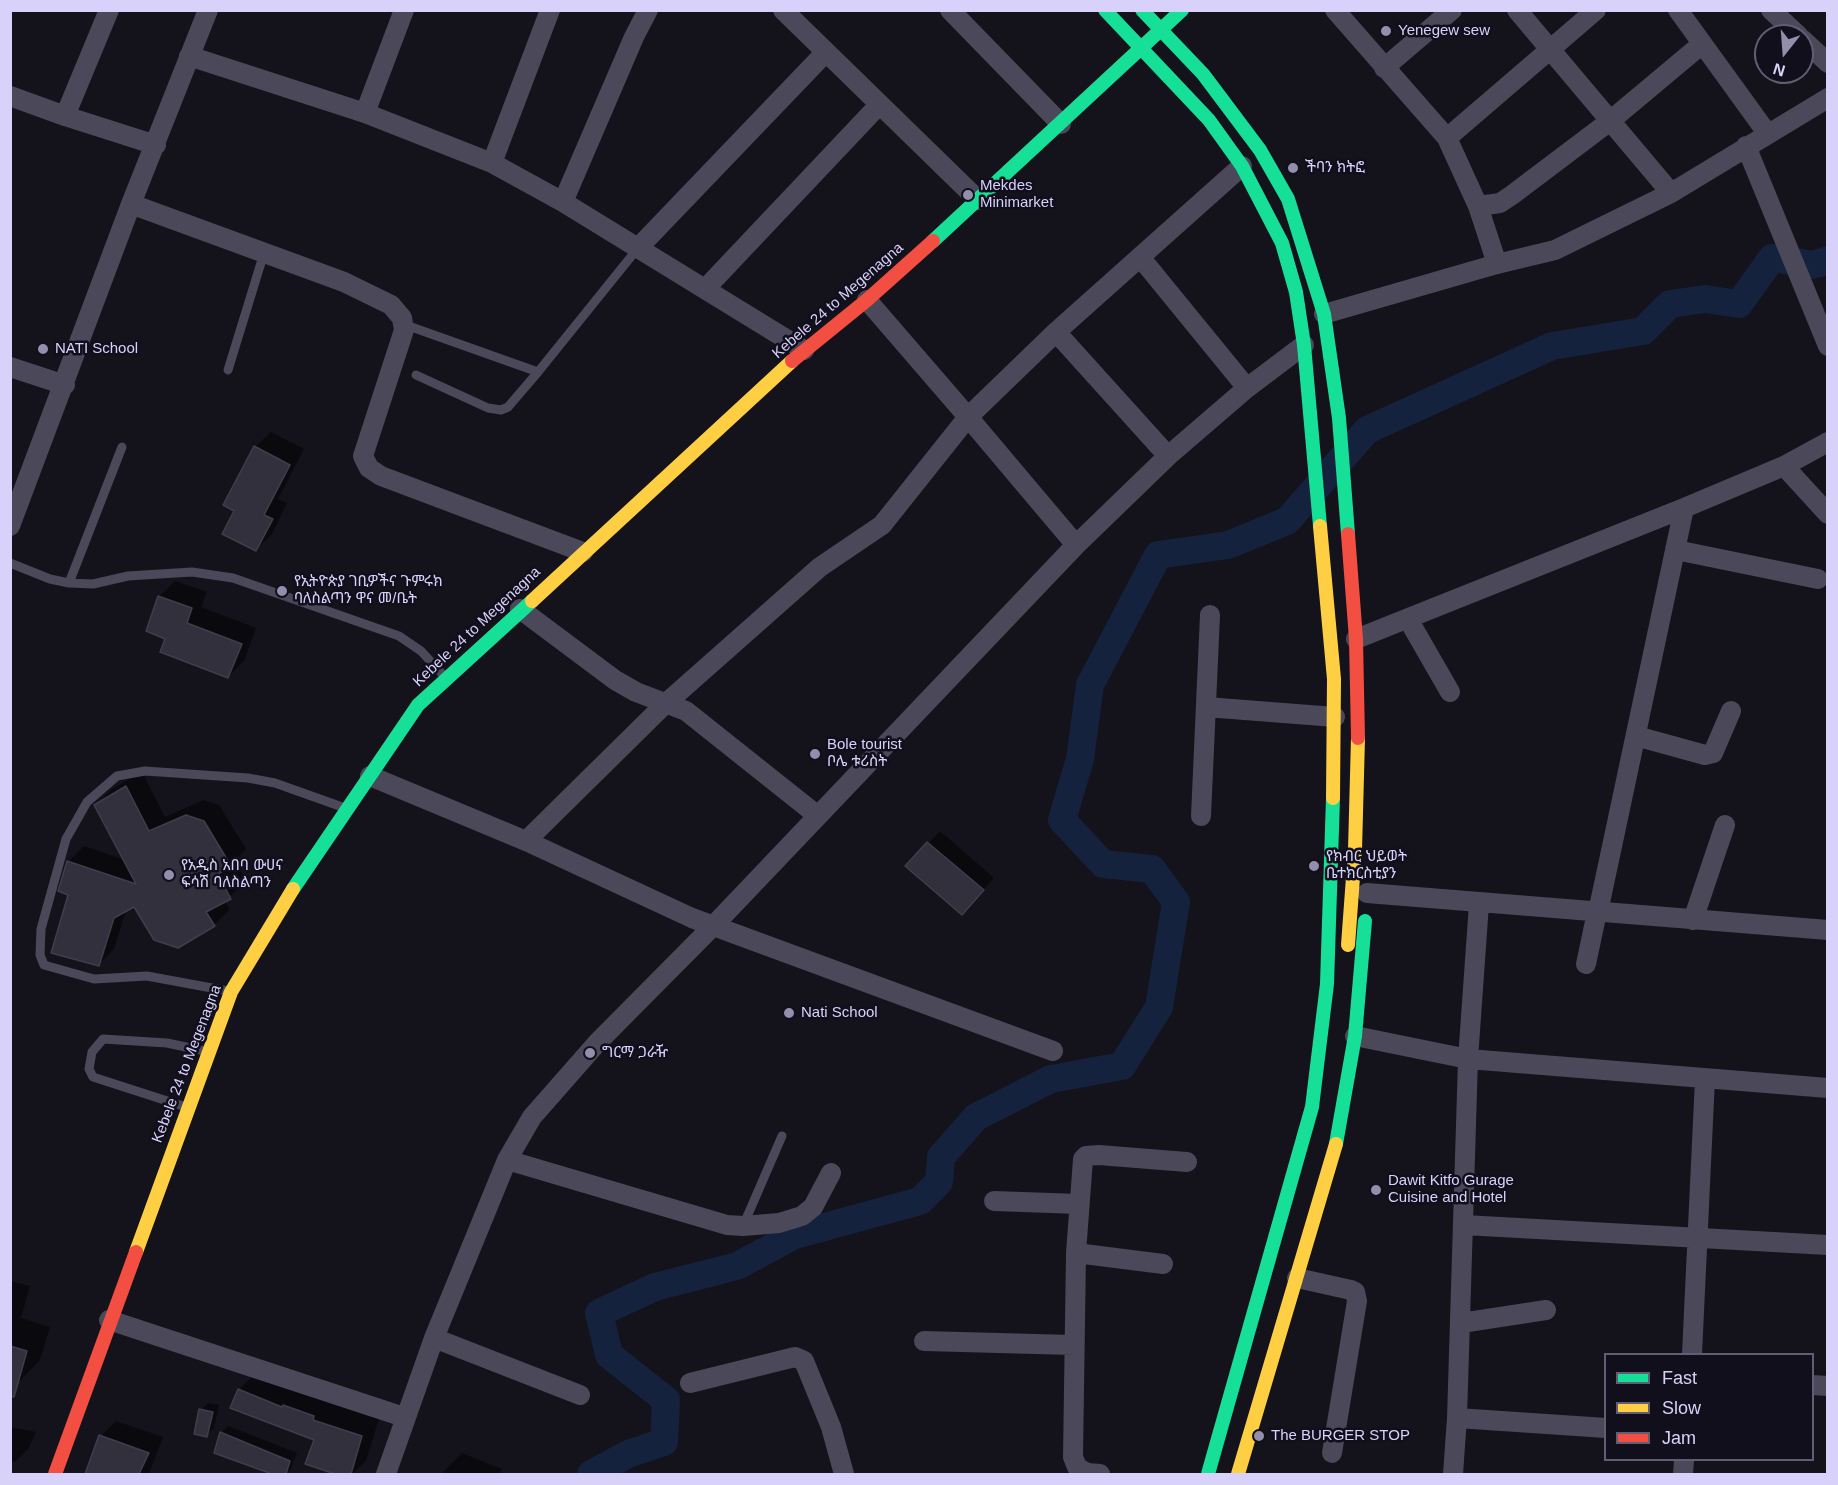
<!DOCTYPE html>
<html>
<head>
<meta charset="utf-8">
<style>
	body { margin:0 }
	#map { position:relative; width:1838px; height:1485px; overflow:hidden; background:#14121a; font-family:Arial,sans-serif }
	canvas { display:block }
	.frame { position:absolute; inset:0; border:12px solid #d8d1f9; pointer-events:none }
	.legend { position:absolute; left:1604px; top:1353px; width:210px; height:108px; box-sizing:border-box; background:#120f1d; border:2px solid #615d75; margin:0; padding:8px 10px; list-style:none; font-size:18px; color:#d8d1f9 }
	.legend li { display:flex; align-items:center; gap:12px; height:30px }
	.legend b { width:30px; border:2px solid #615d75 }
	.north { position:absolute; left:1754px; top:24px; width:60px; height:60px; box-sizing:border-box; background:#120f1d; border:2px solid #615d75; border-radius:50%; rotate:197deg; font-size:16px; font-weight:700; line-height:24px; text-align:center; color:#d8d1f9 }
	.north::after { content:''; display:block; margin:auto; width:21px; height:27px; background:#938eab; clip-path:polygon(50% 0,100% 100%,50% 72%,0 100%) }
</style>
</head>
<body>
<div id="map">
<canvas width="1838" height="1485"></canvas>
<div class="frame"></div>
<ul class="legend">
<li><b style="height:8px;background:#16e098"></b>Fast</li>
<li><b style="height:8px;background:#ffcf43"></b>Slow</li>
<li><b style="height:8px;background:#f24e42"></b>Jam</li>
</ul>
<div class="north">N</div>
</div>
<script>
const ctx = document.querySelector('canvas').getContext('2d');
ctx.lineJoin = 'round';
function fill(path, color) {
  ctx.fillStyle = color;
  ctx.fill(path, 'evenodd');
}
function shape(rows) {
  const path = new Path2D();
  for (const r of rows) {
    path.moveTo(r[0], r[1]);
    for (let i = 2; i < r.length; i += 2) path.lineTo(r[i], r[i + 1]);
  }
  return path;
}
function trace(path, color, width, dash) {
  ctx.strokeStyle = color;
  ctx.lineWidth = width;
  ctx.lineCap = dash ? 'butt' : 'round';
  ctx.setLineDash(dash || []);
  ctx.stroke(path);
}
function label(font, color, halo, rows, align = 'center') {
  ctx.font = font + ' Arial,"Noto Sans Ethiopic",sans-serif';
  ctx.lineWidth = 5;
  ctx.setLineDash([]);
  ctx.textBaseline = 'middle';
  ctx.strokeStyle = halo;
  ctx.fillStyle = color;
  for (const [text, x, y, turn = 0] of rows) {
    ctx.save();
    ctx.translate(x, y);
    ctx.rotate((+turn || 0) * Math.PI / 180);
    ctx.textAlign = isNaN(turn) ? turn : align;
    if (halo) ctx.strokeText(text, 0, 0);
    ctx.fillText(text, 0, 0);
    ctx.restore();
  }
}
fill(shape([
	[271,432,304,449,278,499,287,503,272,534,256,549,255,447],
	[175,581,207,592,201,607,256,628,244,661,228,677,159,597],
	[142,772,165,817,203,800,219,805,246,849,235,860,246,882,224,901,230,909,214,925,135,905,126,910,114,949,98,965,70,894,68,862,84,846,125,860,96,805,112,789],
	[940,831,994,878,973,902,907,866],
	[10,1281,30,1286,21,1318,50,1327,40,1360,17,1384,10,1382],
	[256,1372,331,1399,329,1403,379,1419,366,1461,352,1474,340,1474,307,1463,316,1439,239,1390],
	[208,1403,219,1405,214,1428,207,1435,201,1410],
	[116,1421,163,1437,149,1474,88,1474,101,1436],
	[228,1426,297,1453,291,1469,286,1474,277,1474,216,1452,221,1433],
	[10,1427,36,1432,28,1449,15,1462,10,1461],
	[462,1453,502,1469,500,1474,441,1474]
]), '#0007');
trace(shape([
	[591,1474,628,1454,664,1442,666,1400,609,1355,599,1313,655,1287,737,1266,795,1235,920,1201,939,1182,941,1157,976,1117,1051,1079,1122,1066,1159,1007,1176,902,1152,869,1103,864,1062,820,1080,759,1090,685,1158,555,1228,545,1287,521,1367,430,1552,346,1643,331,1670,304,1705,299,1739,304,1772,258,1813,265,1828,260]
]), '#15223d', 28);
const building = shape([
	[254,446,290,465,264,515,273,519,256,551,222,534,234,511,223,505,254,446],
	[158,596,192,608,187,623,242,644,228,678,160,652,165,639,146,631,158,596],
	[126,786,149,831,186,815,204,821,231,866,218,874,231,899,206,912,215,926,178,948,154,940,134,907,114,918,99,966,51,953,68,895,58,891,67,861,136,884,94,805,126,786],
	[927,842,984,890,962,915,905,866,927,842],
	[10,1346,27,1351,14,1397,10,1396,10,1346],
	[238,1389,282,1407,283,1405,314,1416,313,1420,362,1436,351,1474,335,1474,305,1464,314,1440,230,1408,238,1389],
	[199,1409,213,1412,207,1437,194,1434,199,1409],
	[220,1432,290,1461,286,1474,272,1474,214,1453,220,1432],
	[99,1435,149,1453,139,1474,85,1474,99,1435]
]);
fill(building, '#32303c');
trace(building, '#413d4d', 1.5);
trace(shape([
	[403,324,538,372,638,248],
	[228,370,264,253],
	[416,375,488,408,501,410,508,407,538,372],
	[10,563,50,579,69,583,93,584,128,576,192,572,233,578,399,636,421,651,445,677],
	[69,583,122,447],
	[228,991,147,976,94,979,44,965,40,955,41,929,66,839,87,802,117,776,145,771,248,778,275,783,345,808],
	[186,1107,93,1077,89,1069,92,1052,103,1039,167,1043,205,1051],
	[743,1226,782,1136]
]), '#4a4859', 9);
trace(shape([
	[783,10,978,200],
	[950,10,1061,124],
	[1335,10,1447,138,1478,206,1497,264],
	[1517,10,1671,193],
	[1678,10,1767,133],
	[1771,10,1799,36],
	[1802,39,1828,63],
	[189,56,365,113,492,163,563,202,804,350],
	[1384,68,1452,10],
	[10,96,65,116,109,10],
	[365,113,404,10],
	[65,116,156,145],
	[1447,138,1596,10],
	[1746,146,1828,346],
	[492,163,550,10],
	[563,202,634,37,648,10],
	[131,204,344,282,391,305,402,318,404,330,363,456,369,468,381,476,583,552],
	[1478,206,1500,203,1512,195,1610,121,1702,44],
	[638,248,825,53],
	[1140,257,1247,388],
	[705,289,879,105],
	[1324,314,1497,264,1555,250,1671,193,1828,98],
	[1056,332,1168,456],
	[10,367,65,385],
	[1784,466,1828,514],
	[10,526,131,204,208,10],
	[1076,545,968,417,1056,332,1242,166],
	[1676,550,1818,579],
	[520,609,615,680,636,692,686,711,818,816],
	[1408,619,1450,692],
	[1356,639,1684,508,1784,466,1828,442],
	[1206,707,1335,717],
	[1636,736,1705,755,1713,753,1731,711],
	[370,776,526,841,692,918,1053,1051],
	[1201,816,1210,615],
	[526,841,664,705,820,567,882,525,968,417,867,300],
	[1367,893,1828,930],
	[1598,912,1684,508],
	[1693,920,1725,825],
	[1586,964,1597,912],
	[1355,1036,1468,1059,1828,1088],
	[507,1160,727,1225,743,1226,779,1223,802,1216,813,1207,831,1173],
	[994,1201,1079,1204],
	[1464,1225,1828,1245],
	[1076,1253,1163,1264],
	[1297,1278,1351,1290,1355,1292,1357,1301,1332,1453],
	[109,1320,404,1417],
	[1461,1323,1546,1310],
	[434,1338,580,1395],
	[924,1341,1073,1345],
	[1692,1354,1705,1079],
	[690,1383,795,1357,804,1361,831,1427,844,1474],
	[1812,1385,1828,1386],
	[1457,1418,1606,1428],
	[386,1474,434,1338,507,1160,532,1117,597,1043,715,924,1076,545,1168,456,1247,388,1304,345],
	[1100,1474,1087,1473,1077,1467,1073,1457,1076,1253,1083,1159,1086,1156,1099,1155,1187,1162],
	[1453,1474,1457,1418,1468,1059,1479,904],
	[1683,1474,1684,1460]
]), '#4a4859', 20);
trace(shape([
	[1105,10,1209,120,1242,166,1282,243,1296,292,1304,345,1320,526],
	[1142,10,1203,74,1260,150,1288,199,1324,314,1339,418,1348,534],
	[933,241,1182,10],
	[293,889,418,705,532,601],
	[1336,1144,1355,1036,1365,921],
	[1208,1474,1312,1107,1327,984,1333,798]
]), '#16e098', 14);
trace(shape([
	[1320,526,1334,679,1333,798],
	[532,601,792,361],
	[1348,945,1355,850,1358,738],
	[136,1252,231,992,293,889],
	[1238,1474,1336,1144]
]), '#ffcf43', 14);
trace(shape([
	[792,361,867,300,933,241],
	[1348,534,1356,639,1358,738],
	[55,1474,136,1252]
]), '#f24e42', 14);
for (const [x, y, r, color] of [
	[1386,31,6,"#938eab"],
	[1293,168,6,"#938eab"],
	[968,195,6,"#938eab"],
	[43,349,6,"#938eab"],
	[282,591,6,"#938eab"],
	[815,754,6,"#938eab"],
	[1314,866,6,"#938eab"],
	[169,875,6,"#938eab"],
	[789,1013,6,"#938eab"],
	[590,1053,6,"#938eab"],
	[1376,1190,6,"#938eab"],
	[1259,1436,6,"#938eab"]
]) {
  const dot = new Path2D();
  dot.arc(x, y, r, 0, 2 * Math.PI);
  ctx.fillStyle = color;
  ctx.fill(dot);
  trace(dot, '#120f1d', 2);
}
label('15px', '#d8d1f9', '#120f1d', [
	["Yenegew sew",1398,31],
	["ችባን ክትፎ",1305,168],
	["Mekdes",980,186],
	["Minimarket",980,203],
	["NATI School",55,349],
	["የኢትዮጵያ ገቢዎችና ጉምሩክ",294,582],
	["ባለስልጣን ዋና መ/ቤት",294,599],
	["Bole tourist",827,745],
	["ቦሌ ቱሪስት",827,762],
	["የክብር ህይወት",1326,857],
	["ቤተክርስቲያን",1326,874],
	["የአዲስ አበባ ውሀና",181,866],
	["ፍሳሽ ባለስልጣን",181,883],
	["Nati School",801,1013],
	["ግርማ ጋራዥ",602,1053],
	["Dawit Kitfo Gurage",1388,1181],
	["Cuisine and Hotel",1388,1198],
	["The BURGER STOP",1271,1436]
], 'left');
label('15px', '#d8d1f9', '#120f1d', [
	["Kebele 24 to Megenagna",838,301,-41],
	["Kebele 24 to Megenagna",477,627,-43],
	["Kebele 24 to Megenagna",187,1064,-69]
]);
</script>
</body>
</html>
